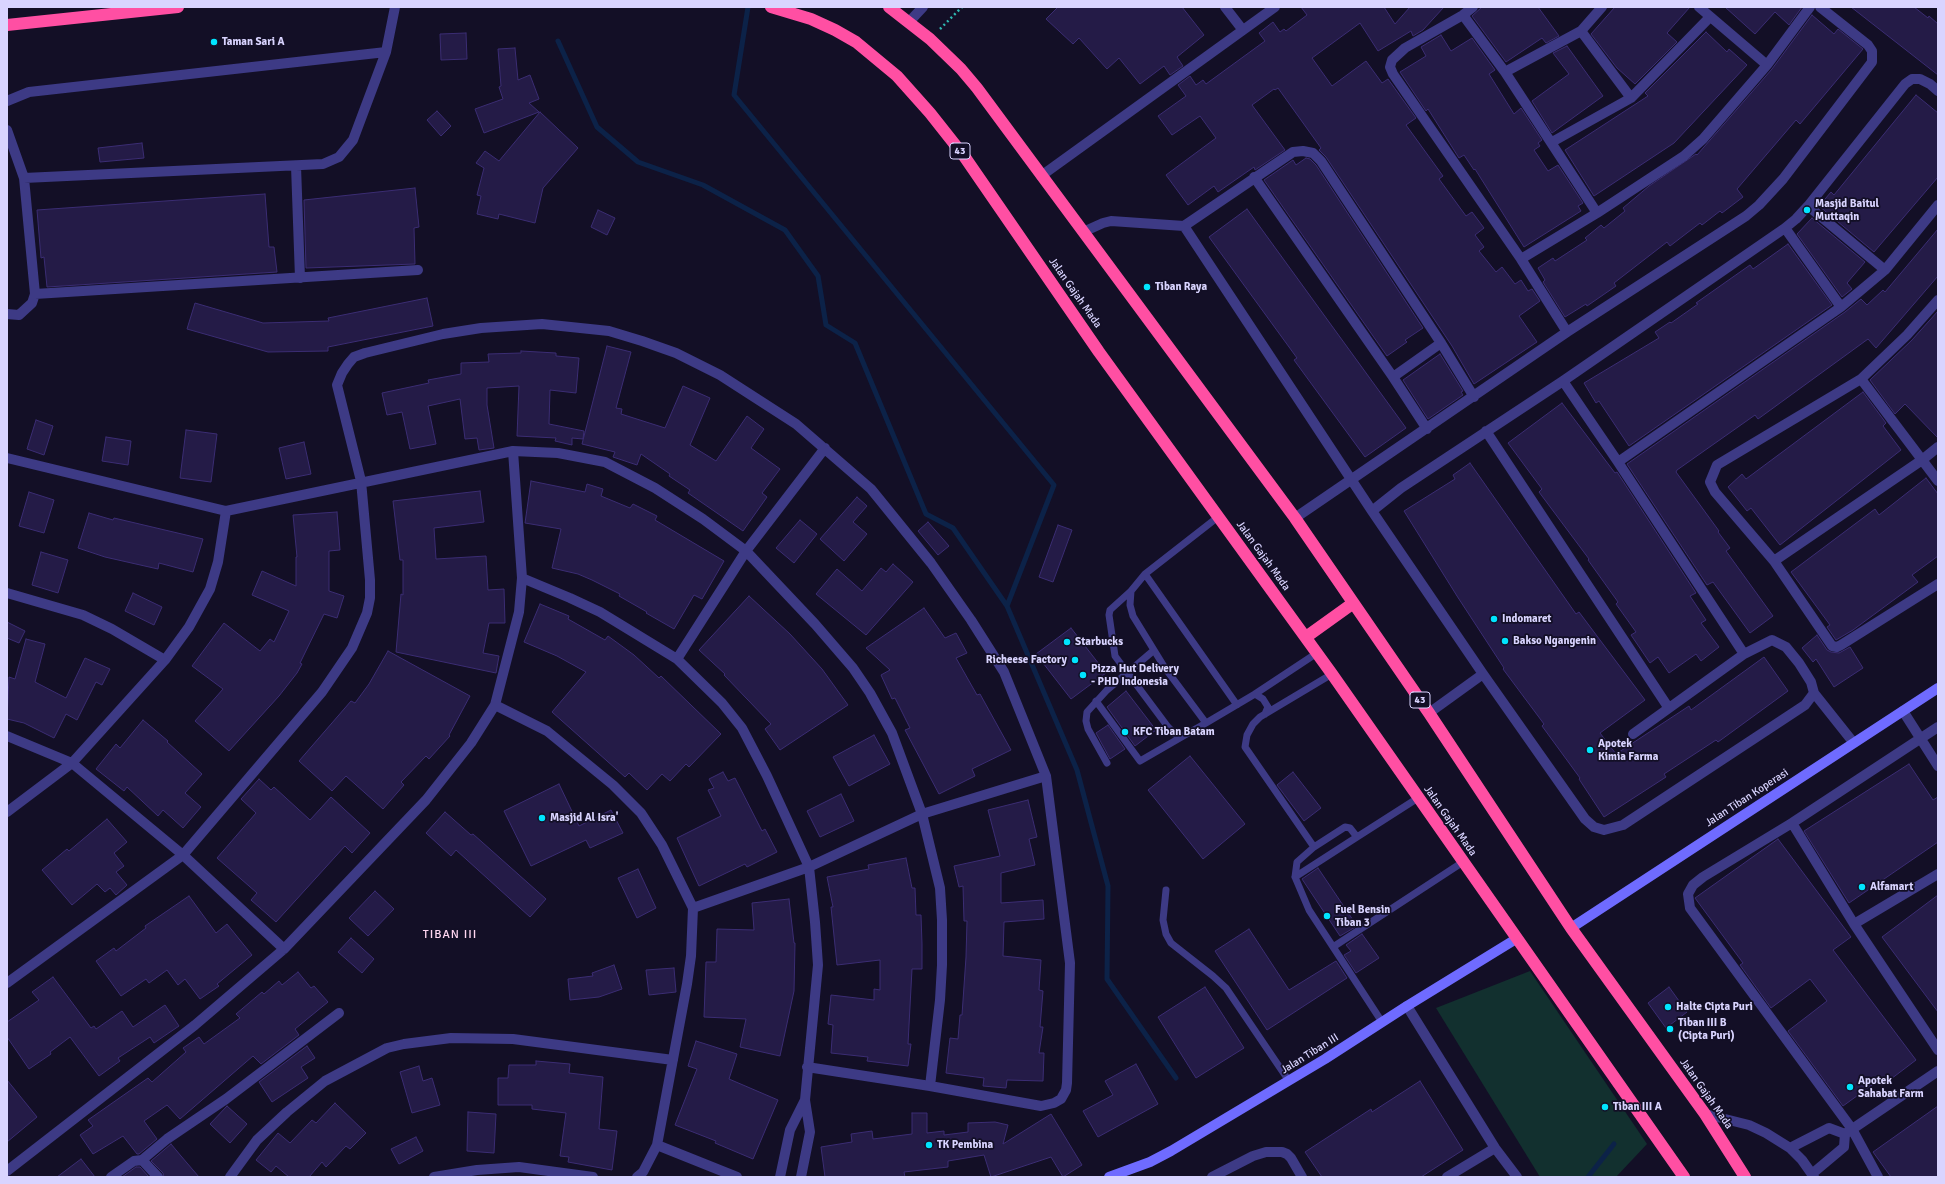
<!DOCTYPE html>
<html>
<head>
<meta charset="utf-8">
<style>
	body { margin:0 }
	#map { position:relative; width:1945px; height:1184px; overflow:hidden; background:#130f26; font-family:Signika,sans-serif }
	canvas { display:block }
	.frame { position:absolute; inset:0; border:8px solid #d9d4ff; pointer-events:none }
</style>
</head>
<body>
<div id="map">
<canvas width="1945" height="1184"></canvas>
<div class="frame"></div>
</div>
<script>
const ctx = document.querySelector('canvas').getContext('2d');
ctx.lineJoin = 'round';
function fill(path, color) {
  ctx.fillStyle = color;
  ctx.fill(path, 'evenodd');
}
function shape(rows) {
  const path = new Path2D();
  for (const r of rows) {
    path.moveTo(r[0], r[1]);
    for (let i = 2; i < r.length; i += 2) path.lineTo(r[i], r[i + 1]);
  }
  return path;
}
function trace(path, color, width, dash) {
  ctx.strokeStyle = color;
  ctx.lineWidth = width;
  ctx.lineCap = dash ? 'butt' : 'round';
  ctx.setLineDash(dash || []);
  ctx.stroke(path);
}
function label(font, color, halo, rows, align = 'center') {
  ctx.font = font + ' Signika,sans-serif';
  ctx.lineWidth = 3.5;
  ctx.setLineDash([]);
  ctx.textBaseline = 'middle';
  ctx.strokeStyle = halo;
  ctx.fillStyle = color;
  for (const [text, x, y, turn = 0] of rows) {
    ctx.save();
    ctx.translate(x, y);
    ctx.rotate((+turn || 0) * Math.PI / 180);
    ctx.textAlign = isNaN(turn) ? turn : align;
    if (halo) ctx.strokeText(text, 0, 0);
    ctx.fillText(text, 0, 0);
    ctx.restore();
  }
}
fill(shape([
	[1530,971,1647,1144,1616,1177,1540,1177,1436,1008]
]), '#12302f');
trace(shape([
	[748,7,734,95,1054,485,1007,606],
	[558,41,597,127,638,162,703,185,785,230,818,276,826,325,855,343,926,514,953,528,1007,606,1077,770,1108,886,1107,979,1176,1078],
	[1588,1177,1614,1144]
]), '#0c2248', 5);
const building = shape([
	[1058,7,1182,7,1204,35,1177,57,1183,66,1170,75,1164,66,1140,84,1119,58,1107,69,1079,38,1073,44,1046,19,1058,7],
	[1301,7,1384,7,1395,24,1410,7,1444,7,1423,30,1413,36,1411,31,1378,51,1360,23,1312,58,1332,86,1366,61,1382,83,1388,79,1416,118,1406,125,1443,176,1439,179,1466,216,1472,212,1484,228,1475,235,1484,247,1479,251,1496,272,1502,267,1515,284,1521,280,1528,291,1532,289,1540,301,1519,316,1537,342,1474,384,1452,346,1326,157,1319,150,1321,148,1278,88,1275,90,1274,89,1252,105,1285,150,1255,170,1254,167,1218,192,1214,186,1188,205,1166,175,1216,138,1200,116,1172,135,1158,116,1186,96,1178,85,1190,76,1196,85,1203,80,1206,84,1265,41,1259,33,1273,22,1280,32,1284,29,1286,31,1307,15,1301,7],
	[1482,7,1538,7,1559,36,1546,43,1542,38,1506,62,1472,16,1482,7],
	[1615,7,1690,7,1667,33,1677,42,1635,84,1617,68,1591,34,1615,7],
	[1725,7,1802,7,1789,25,1775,12,1755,34,1725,7],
	[1851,7,1914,7,1928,18,1929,16,1938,24,1938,75,1851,7],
	[1812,15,1834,34,1838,29,1863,49,1800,124,1796,120,1737,189,1743,197,1722,213,1720,211,1702,225,1700,223,1670,246,1667,242,1614,283,1616,286,1587,306,1586,304,1565,317,1543,282,1545,280,1538,268,1553,258,1555,261,1587,240,1585,238,1601,225,1604,228,1625,211,1623,208,1649,186,1696,154,1697,155,1772,69,1812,15],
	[1706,32,1727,52,1729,49,1747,65,1674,143,1594,196,1565,150,1648,96,1645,93,1706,32],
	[466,33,467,59,441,60,440,34,466,33],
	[1441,35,1451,51,1472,38,1495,70,1489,74,1514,114,1521,108,1542,140,1538,143,1540,146,1534,150,1548,171,1558,165,1583,203,1578,206,1581,211,1524,247,1475,169,1474,170,1464,155,1459,158,1428,109,1426,111,1400,72,1426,56,1421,47,1441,35],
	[1567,46,1603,96,1552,133,1532,101,1569,74,1553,53,1567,46],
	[515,48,518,80,530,75,539,99,529,103,539,112,484,133,475,109,503,99,499,87,501,86,498,49,515,48],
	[1916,95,1938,113,1938,177,1874,252,1819,206,1831,192,1834,195,1916,95],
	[437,111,451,126,441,136,427,120,437,111],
	[540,112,578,148,543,188,535,223,499,214,498,219,477,214,481,196,477,195,484,168,476,163,485,151,499,161,540,112],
	[142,143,144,158,100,162,98,148,142,143],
	[1306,158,1310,159,1316,165,1423,328,1405,340,1407,342,1387,356,1264,180,1293,160,1296,165,1306,158],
	[415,188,419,227,414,228,415,264,306,268,304,200,415,188],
	[265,194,269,247,274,247,277,272,47,287,44,257,41,258,37,210,265,194],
	[1247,209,1406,428,1365,457,1294,360,1297,358,1209,237,1247,209],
	[598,210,615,218,607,235,591,227,598,210],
	[1812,218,1865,262,1847,283,1852,289,1842,297,1797,234,1812,218],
	[1938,229,1938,276,1876,348,1868,339,1758,419,1755,415,1677,470,1676,472,1719,531,1718,532,1730,548,1726,551,1773,616,1750,633,1713,582,1707,585,1627,464,1845,312,1861,299,1867,305,1883,290,1885,292,1938,229],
	[1788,244,1832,305,1629,446,1599,401,1596,403,1584,383,1659,338,1655,332,1670,322,1671,323,1698,304,1696,303,1750,265,1753,269,1788,244],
	[427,298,433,326,328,347,328,351,268,352,187,329,195,303,263,323,329,321,328,318,427,298],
	[1938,311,1938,438,1905,404,1895,414,1870,380,1912,340,1938,311],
	[607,346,631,352,616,408,622,409,621,414,665,428,683,386,710,398,690,445,716,461,747,416,764,429,751,448,780,469,762,493,767,497,743,531,688,493,690,490,669,476,670,474,641,454,637,465,613,457,615,452,582,444,607,346],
	[521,351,556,353,556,356,579,358,576,393,550,390,549,424,584,431,583,439,572,438,572,445,555,441,556,438,517,436,519,386,487,388,487,405,494,448,479,450,477,438,465,439,460,399,428,406,436,444,410,449,402,412,387,415,382,393,429,383,428,380,461,374,461,363,489,362,488,354,521,353,521,351],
	[1440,354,1463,391,1461,392,1463,395,1428,419,1403,380,1440,354],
	[1863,392,1886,423,1883,426,1901,450,1780,545,1751,508,1747,511,1728,487,1742,474,1746,479,1863,392],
	[1562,403,1615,473,1617,472,1696,593,1690,596,1706,620,1701,623,1719,647,1701,661,1696,654,1669,673,1658,657,1650,663,1631,635,1636,632,1616,604,1618,602,1588,560,1589,559,1539,492,1542,489,1508,443,1562,403],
	[36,420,53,426,44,455,27,449,36,420],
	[186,430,217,434,211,482,180,478,186,430],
	[106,437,131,441,128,465,102,461,106,437],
	[304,442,311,474,286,479,279,448,304,442],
	[1470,463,1576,614,1579,612,1645,700,1600,733,1616,754,1689,706,1691,710,1764,657,1788,691,1718,742,1716,740,1664,774,1666,777,1604,817,1579,779,1580,778,1542,726,1544,724,1503,669,1504,668,1457,596,1404,511,1455,479,1453,475,1470,463],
	[1926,478,1938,494,1938,556,1912,575,1918,582,1853,630,1836,640,1827,627,1830,625,1791,572,1875,509,1879,515,1926,478],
	[531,481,585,492,587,484,603,489,601,496,630,508,633,504,657,516,655,520,724,561,702,599,694,595,674,629,646,613,647,612,619,596,620,594,592,580,578,574,552,568,561,529,525,523,531,481],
	[480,491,484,522,434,528,436,559,486,556,488,590,504,589,505,623,489,623,483,653,499,656,496,673,396,652,401,594,403,595,403,560,400,560,393,501,480,491],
	[29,492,54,500,44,533,19,526,29,492],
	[857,497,867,506,853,522,867,534,844,561,820,539,857,497],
	[337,512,340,550,329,551,329,591,344,596,337,618,324,614,300,663,302,664,297,673,279,696,229,751,195,721,223,689,192,666,224,623,260,651,270,639,274,642,289,611,252,595,262,571,296,586,296,557,297,557,293,515,337,512],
	[89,513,113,520,114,518,203,539,193,572,159,563,158,569,105,557,78,548,89,513],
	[800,520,817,534,794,563,776,548,800,520],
	[928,522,949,546,938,555,918,531,928,522],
	[1058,525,1072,530,1053,582,1039,577,1058,525],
	[41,552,68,560,58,593,32,585,41,552],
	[893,564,913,582,866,635,816,594,837,569,862,591,881,568,886,572,893,564],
	[133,593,162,607,154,625,125,611,133,593],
	[749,596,790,634,822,669,848,705,780,750,765,729,771,724,724,675,725,674,699,650,749,596],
	[540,604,569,616,568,619,605,640,608,636,634,655,659,678,661,676,721,734,689,767,686,764,670,781,662,774,647,790,629,773,625,777,552,712,586,672,557,656,524,642,540,604],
	[924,608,945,638,956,633,967,653,956,658,977,695,980,694,1011,750,972,769,975,776,939,794,905,730,910,728,895,698,892,699,881,675,890,670,866,648,924,608],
	[7,622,25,631,19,643,7,638,7,622],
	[1071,628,1106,673,1071,699,1036,654,1071,628],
	[1817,635,1827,650,1831,652,1839,653,1850,647,1863,668,1834,687,1816,659,1813,662,1802,648,1817,635],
	[26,639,45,644,35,682,66,698,85,658,110,669,102,685,96,682,77,720,66,714,54,738,24,723,7,719,9,677,15,679,26,639],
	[388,651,470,696,449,735,450,736,429,759,426,756,401,782,404,785,383,809,346,776,332,791,299,761,351,701,355,703,369,684,388,651],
	[1126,691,1156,730,1135,746,1107,707,1126,691],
	[143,720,168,741,167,742,202,774,185,793,201,807,183,828,163,810,158,816,127,787,124,791,96,769,116,744,120,748,143,720],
	[1108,725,1125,749,1110,759,1096,733,1108,725],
	[874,735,890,764,849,786,833,757,874,735],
	[1190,756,1245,824,1203,859,1148,790,1190,756],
	[1909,764,1933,800,1938,797,1938,842,1849,903,1804,831,1909,764],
	[723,772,728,781,735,778,762,831,765,829,777,852,747,867,745,864,699,886,677,838,721,816,708,790,714,788,709,779,723,772],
	[1293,772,1321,808,1304,821,1277,785,1293,772],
	[259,779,271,790,274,787,310,820,331,797,370,833,352,853,345,846,276,922,251,900,257,893,217,858,256,813,241,799,259,779],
	[559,784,579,826,611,810,623,833,590,848,586,840,531,866,504,811,559,784],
	[841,794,854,821,820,837,807,811,841,794],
	[1028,800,1037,837,1029,839,1035,865,1001,873,1001,903,1043,900,1044,919,1004,922,1003,956,1041,960,1039,990,1043,991,1040,1027,1043,1027,1039,1053,1044,1053,1043,1081,1007,1080,1006,1088,983,1086,984,1078,946,1073,950,1038,958,1039,960,1015,962,1015,966,957,967,921,964,921,963,886,959,887,954,866,1000,856,988,810,1028,800],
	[445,812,471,835,473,834,546,899,530,917,456,850,451,856,426,833,445,812],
	[107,819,127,842,114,853,124,866,116,872,127,885,116,895,110,888,105,892,97,884,72,905,42,870,67,849,69,851,107,819],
	[1778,839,1851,937,1833,950,1916,1060,1887,1082,1883,1077,1843,1106,1788,1031,1827,1001,1810,979,1771,1008,1740,965,1743,963,1695,898,1778,839],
	[906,858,912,888,915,888,916,915,921,915,922,944,922,969,912,969,908,1044,911,1044,908,1066,867,1061,868,1057,831,1053,833,1025,828,1024,831,995,874,1000,874,989,880,990,880,960,837,965,831,907,833,907,827,877,869,869,868,865,906,858],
	[1318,868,1357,926,1340,936,1302,879,1318,868],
	[638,869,656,908,637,918,618,878,638,869],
	[375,891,394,909,368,936,349,918,375,891],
	[1938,895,1938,1012,1882,937,1938,895],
	[189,896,216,933,227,924,252,955,217,984,219,986,200,999,185,979,178,985,167,970,149,983,146,979,121,996,96,961,114,948,116,951,146,928,145,926,189,896],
	[789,899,794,943,795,943,794,991,780,1056,740,1047,746,1019,704,1017,706,962,716,962,717,929,754,930,752,903,789,899],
	[1249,929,1289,990,1336,961,1347,978,1267,1030,1215,951,1249,929],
	[1362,934,1379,958,1356,973,1344,955,1351,951,1346,945,1362,934],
	[351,938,374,959,362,973,338,952,351,938],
	[614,965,622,989,599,997,570,1000,568,979,593,976,592,973,614,965],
	[674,968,676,992,649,995,646,970,674,968],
	[298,972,311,988,314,986,328,1002,295,1029,299,1035,261,1064,253,1056,180,1119,167,1105,144,1121,157,1139,139,1154,137,1154,123,1136,93,1154,80,1135,93,1126,88,1120,148,1078,152,1082,186,1052,183,1048,199,1037,204,1044,240,1018,236,1014,262,992,264,994,279,981,282,985,298,972],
	[53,977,91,1028,94,1026,96,1029,122,1011,133,1027,165,1005,179,1026,154,1043,150,1037,118,1058,120,1061,99,1076,70,1037,50,1052,51,1054,29,1069,7,1037,7,1022,39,1000,32,992,53,977],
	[1205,987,1244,1048,1196,1078,1158,1017,1205,987],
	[1669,987,1687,1012,1666,1028,1648,1003,1669,987],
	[696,1041,737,1054,729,1079,778,1100,753,1159,715,1143,716,1141,675,1125,697,1069,688,1066,696,1041],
	[307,1046,315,1058,301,1067,308,1078,272,1102,259,1082,307,1046],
	[536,1061,570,1064,569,1073,603,1077,599,1129,617,1131,612,1170,568,1162,569,1157,560,1156,566,1113,532,1109,532,1105,498,1105,498,1078,508,1078,509,1065,536,1065,536,1061],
	[1136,1064,1158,1104,1098,1137,1083,1111,1113,1095,1105,1081,1136,1064],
	[419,1066,423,1081,432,1078,440,1105,412,1113,400,1072,419,1066],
	[7,1080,37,1117,7,1142,7,1080],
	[1420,1081,1463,1150,1421,1177,1322,1177,1305,1152,1371,1109,1372,1112,1420,1081],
	[335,1103,366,1133,350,1149,346,1146,326,1167,322,1162,309,1177,289,1177,276,1166,271,1172,256,1160,278,1133,290,1143,312,1120,316,1123,335,1103],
	[227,1106,247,1124,230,1143,210,1124,227,1106],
	[1938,1106,1938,1177,1891,1177,1873,1152,1938,1106],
	[468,1112,496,1114,494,1153,467,1151,468,1112],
	[912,1113,927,1113,927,1133,944,1131,944,1135,968,1132,968,1123,995,1122,1008,1125,1003,1144,1051,1114,1082,1165,1063,1177,1051,1157,991,1177,984,1155,948,1161,948,1167,904,1172,905,1177,825,1177,821,1147,852,1142,851,1134,872,1131,873,1139,912,1134,912,1113],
	[416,1137,423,1151,399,1164,391,1149,416,1137],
	[171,1144,181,1156,199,1177,164,1177,163,1173,151,1161,171,1144],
	[81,1159,95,1177,57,1177,81,1159],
	[136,1167,140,1167,149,1177,122,1177,136,1167]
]);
fill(building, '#241b47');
trace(building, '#3b2d73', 1);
trace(shape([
	[940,29,962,7]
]), '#2fb8b0', 2.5, [2, 3]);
trace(shape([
	[1218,517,1145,574,1131,591,1130,605,1133,616,1165,668,1206,723,1255,694,1317,653],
	[1145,574,1237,705],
	[1131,591,1110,610,1109,615,1115,656,1168,727,1175,734,1180,736,1185,735,1206,723],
	[1332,674,1260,717,1253,724,1247,735,1245,747,1314,847,1297,862,1295,877,1309,910,1382,1022],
	[1255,694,1263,699,1268,707,1265,714],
	[1096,701,1140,761,1185,735],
	[1107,763,1088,729,1086,721,1087,712,1107,690,1153,651],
	[1314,847,1345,827,1350,828,1357,837,1418,798],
	[1295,877,1357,837],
	[1166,890,1163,920,1166,934,1171,943,1213,976,1226,988,1289,1081],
	[1333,947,1463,862]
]), '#3d3a85', 7);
trace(shape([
	[1225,7,1242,29],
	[1473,7,1463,15,1405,48,1392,60,1390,67,1393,74,1521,259],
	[1699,7,1767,65],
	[1463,15,1505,72,1597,213],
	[909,22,923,7],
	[1581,31,1631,98],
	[1505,72,1581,31,1602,7],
	[7,101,29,92,386,52,395,7],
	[7,130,24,178,35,294,32,303,19,315,7,314],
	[1552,142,1631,98,1710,17],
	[296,166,300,278],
	[1041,176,1275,7],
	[1254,177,1393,377,1427,429],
	[24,178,323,164,339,157,353,140,386,52],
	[1808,206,1885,270],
	[1184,226,1293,152,1303,151,1313,153,1321,161,1441,343,1474,397],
	[1785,228,1841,307],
	[1083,232,1103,223,1111,221,1184,226,1372,511,1483,674,1585,819,1594,827,1604,830,1623,825,1805,705,1814,693,1811,682,1799,663,1786,647,1772,640,1744,654,1633,734],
	[35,294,418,270],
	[1938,300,1907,335,1861,379,1717,465,1710,482,1715,492,1774,561,1832,646,1837,647,1841,645,1938,584],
	[1567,332,1521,259,1597,213,1684,156,1703,139,1767,65,1810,7],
	[1393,377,1441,343],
	[1861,379,1938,481],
	[1563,381,1618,462,1744,654],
	[1486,431,1668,707],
	[7,458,226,511,513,451,558,453,605,462,655,488,703,519,746,551,815,624,853,668,870,693,892,733,922,814,940,888,942,920,942,965,940,1000,930,1086],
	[1618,462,1841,307,1885,270,1938,205],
	[1372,511,1401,488,1563,381,1785,228,1796,219,1808,206,1905,84,1912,79,1920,79,1930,84,1938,91],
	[1295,518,1567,332,1746,216,1759,205,1783,179,1872,62,1872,51,1868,45,1820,7],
	[1774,561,1922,460,1938,447],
	[522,578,570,598,600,612,677,659,722,703,742,728,767,776,809,867,815,922,818,965,805,1100,810,1132,801,1177],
	[7,593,83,615,112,629,165,660],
	[677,659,746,551,825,448],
	[1814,693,1853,742],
	[495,705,547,731,613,785,641,813,662,845,693,908,691,956,687,984,657,1145,643,1172,637,1177],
	[1903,711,1938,766],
	[1429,713,1483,674],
	[7,736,72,763,183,855,284,949],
	[7,812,72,763,165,660,189,627,210,589,218,562,226,511],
	[1792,823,1854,924,1938,1050],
	[693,908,809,867,922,814,1046,776],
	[1854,924,1938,874],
	[7,983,183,855,322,692,352,648,367,613,370,598,370,580,361,481,337,385,342,373,348,364,354,357,365,353,443,334,481,328,542,324,609,331,642,341,676,353,720,375,796,424,871,489,931,563,971,620,1004,672,1046,776,1070,963,1067,1083,1066,1090,1061,1099,1054,1103,1041,1106,930,1086,807,1067],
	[1407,1006,1495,1148,1517,1177],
	[1705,1114,1749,1125,1766,1133,1790,1148,1802,1160,1814,1177],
	[1845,1134,1938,1071],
	[657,1145,737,1177],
	[1790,1148,1829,1128,1845,1134],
	[142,1160,158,1177],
	[7,1171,195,1025,284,949,426,800,471,743,495,705,519,612,522,578,513,451],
	[1813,1173,1844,1147,1845,1134],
	[111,1177,134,1161,142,1160,167,1139,226,1099,339,1013],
	[230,1177,257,1140,287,1112,325,1081,387,1048,404,1044,451,1038,513,1039,673,1060],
	[434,1177,477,1170,519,1167,593,1177],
	[780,1177,790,1130,805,1100],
	[1212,1177,1253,1156,1266,1152,1282,1152,1287,1154,1291,1158,1302,1177],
	[1447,1177,1495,1148],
	[1878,1177,1852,1129,1690,908,1688,894,1693,885,1703,877,1792,823,1938,727]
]), '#3d3a85', 10);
trace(shape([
	[1571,928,1938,688],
	[1109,1177,1150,1162,1171,1151,1325,1059,1407,1006,1516,939]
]), '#6f6bff', 10);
trace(shape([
	[771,7,811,19,835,30,856,42,897,76,930,113,964,156,1099,352,1332,674,1684,1177],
	[889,7,930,39,961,69,977,88,1295,518,1429,713,1571,928,1705,1114,1745,1177],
	[7,25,178,7],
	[1306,637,1352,604]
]), '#ff4fa3', 12);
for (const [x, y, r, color] of [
	[214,42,4,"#00e5ff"],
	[1807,210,4,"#00e5ff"],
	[1147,287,4,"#00e5ff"],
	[1494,619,4,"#00e5ff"],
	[1505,641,4,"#00e5ff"],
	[1067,642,4,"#00e5ff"],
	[1075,660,4,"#00e5ff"],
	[1083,675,4,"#00e5ff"],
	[1125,732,4,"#00e5ff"],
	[1590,750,4,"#00e5ff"],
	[542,818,4,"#00e5ff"],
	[1862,887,4,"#00e5ff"],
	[1327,916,4,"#00e5ff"],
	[1668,1007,4,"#00e5ff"],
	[1670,1029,4,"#00e5ff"],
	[1850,1087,4,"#00e5ff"],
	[1605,1107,4,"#00e5ff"],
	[929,1145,4,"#00e5ff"]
]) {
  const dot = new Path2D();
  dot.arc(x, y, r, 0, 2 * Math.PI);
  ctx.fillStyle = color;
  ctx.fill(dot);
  trace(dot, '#130f26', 1.5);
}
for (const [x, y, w] of [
	[960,151,20],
	[1420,700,20]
]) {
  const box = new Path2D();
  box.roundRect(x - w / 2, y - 8, w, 16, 3);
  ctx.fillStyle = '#130f26';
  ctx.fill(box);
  trace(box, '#d9d4ff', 1);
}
label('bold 10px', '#d9d4ff', null, [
	["43",960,151],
	["43",1420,700]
]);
label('bold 11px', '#d9d4ff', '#130f26', [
	["Taman Sari A",222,42],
	["Masjid Baitul",1815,204],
	["Muttaqin",1815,217],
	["Tiban Raya",1155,287],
	["Indomaret",1502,619],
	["Bakso Ngangenin",1513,641],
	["Starbucks",1075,642],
	["Richeese Factory",1067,660,"right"],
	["Pizza Hut Delivery",1091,669],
	["- PHD Indonesia",1091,682],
	["KFC Tiban Batam",1133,732],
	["Apotek",1598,744],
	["Kimia Farma",1598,757],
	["Masjid Al Isra'",550,818],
	["Alfamart",1870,887],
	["Fuel Bensin",1335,910],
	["Tiban 3",1335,923],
	["Halte Cipta Puri",1676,1007],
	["Tiban III B",1678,1023],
	["(Cipta Puri)",1678,1036],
	["Apotek",1858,1081],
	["Sahabat Farm",1858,1094],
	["Tiban III A",1613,1107],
	["TK Pembina",937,1145]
], 'left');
label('11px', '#d9d4ff', '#130f26', [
	["Jalan Gajah Mada",1075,293,55],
	["Jalan Gajah Mada",1263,556,54],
	["Jalan Tiban Koperasi",1747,798,-33],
	["Jalan Gajah Mada",1450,821,55],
	["Jalan Tiban III",1310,1054,-32],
	["Jalan Gajah Mada",1706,1094,55]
]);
ctx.letterSpacing = '1px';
label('12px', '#ffd6f0', '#130f26', [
	["TIBAN III",450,935]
]);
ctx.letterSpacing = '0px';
</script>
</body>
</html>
